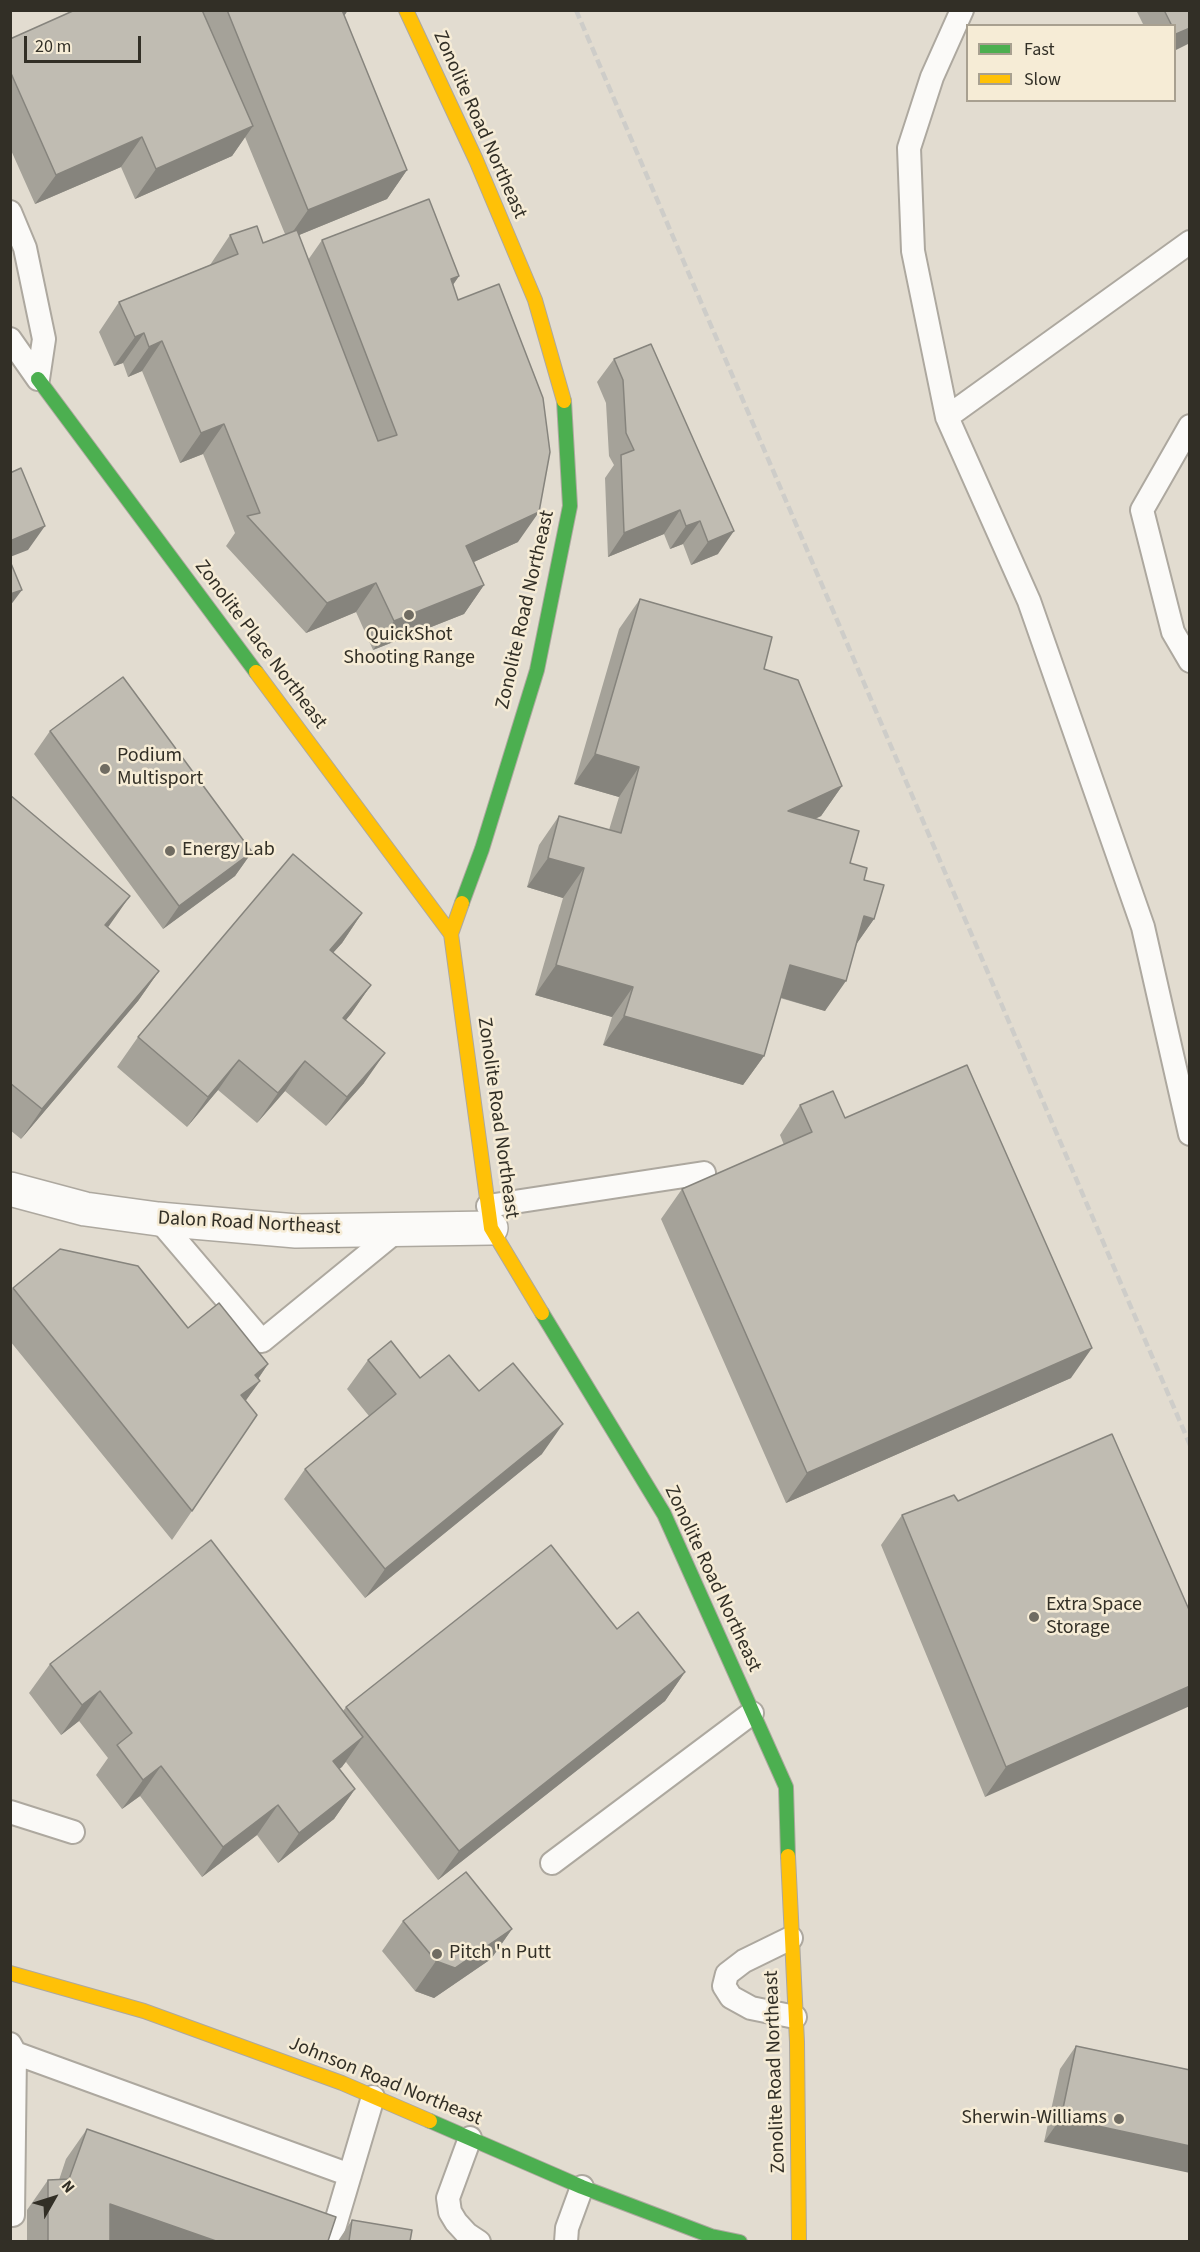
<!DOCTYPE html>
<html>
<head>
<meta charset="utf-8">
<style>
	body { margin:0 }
	#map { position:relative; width:1200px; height:2252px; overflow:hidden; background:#e2dcd0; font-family:"Source Sans 3",sans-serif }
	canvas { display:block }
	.frame { position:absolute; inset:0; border:12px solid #322f26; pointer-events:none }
	.legend { position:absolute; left:966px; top:24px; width:210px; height:78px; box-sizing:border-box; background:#f6ecd6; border:2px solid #a8a090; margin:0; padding:8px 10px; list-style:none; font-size:18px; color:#322f26 }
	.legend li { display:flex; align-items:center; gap:12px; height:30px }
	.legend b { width:30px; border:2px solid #a8a090 }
	.north { position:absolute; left:24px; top:2168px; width:60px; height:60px; -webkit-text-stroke:4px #f6ecd6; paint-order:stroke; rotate:51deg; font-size:16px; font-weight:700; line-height:24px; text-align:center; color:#322f26 }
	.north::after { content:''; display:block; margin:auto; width:21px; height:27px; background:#322f26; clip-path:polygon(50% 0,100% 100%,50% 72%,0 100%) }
	.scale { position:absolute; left:24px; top:36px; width:117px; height:27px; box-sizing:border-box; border:3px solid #322f26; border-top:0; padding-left:8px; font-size:18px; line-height:21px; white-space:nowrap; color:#322f26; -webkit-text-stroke:4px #f6ecd6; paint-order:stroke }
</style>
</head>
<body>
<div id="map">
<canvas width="1200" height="2252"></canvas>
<div class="frame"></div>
<ul class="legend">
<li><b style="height:8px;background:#4caf50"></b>Fast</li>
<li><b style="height:8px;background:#ffc107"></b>Slow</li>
</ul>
<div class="north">N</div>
<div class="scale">20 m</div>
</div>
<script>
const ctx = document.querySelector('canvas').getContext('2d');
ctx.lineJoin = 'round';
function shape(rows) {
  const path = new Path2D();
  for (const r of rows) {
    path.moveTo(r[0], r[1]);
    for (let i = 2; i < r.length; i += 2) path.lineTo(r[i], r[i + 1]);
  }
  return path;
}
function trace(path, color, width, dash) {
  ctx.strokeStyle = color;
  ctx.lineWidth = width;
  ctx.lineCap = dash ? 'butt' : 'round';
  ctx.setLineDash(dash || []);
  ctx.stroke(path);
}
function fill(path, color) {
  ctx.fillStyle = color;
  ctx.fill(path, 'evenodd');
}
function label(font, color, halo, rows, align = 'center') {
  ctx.font = font + ' "Source Sans 3",sans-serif';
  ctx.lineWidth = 5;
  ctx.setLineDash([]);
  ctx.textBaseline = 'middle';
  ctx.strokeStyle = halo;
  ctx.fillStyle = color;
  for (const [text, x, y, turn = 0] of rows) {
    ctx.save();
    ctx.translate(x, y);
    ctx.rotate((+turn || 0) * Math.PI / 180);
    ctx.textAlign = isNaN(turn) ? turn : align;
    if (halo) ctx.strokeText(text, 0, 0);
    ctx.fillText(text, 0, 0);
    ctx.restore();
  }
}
const lane = shape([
	[962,10,932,77,909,148,913,251,947,417,1029,601,1143,927,1190,1134],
	[10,212,25,248,44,339,38,379],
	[10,339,38,379],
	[947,417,1190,242],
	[1190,426,1142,510,1173,632,1190,661],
	[488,1206,704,1173],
	[158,1219,262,1341,399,1229],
	[10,1812,73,1832],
	[552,1863,752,1713],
	[791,1938,744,1961,727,1974,724,1986,731,1997,751,2008,795,2017],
	[10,2044,15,2053,13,2215],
	[15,2053,350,2175],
	[470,2138,448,2198,450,2212,456,2222,467,2234,479,2242],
	[330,2242,373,2097],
	[566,2242,567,2228,582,2187]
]);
const street = shape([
	[10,1189,85,1209,158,1219,296,1231,491,1228]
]);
const fast = shape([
	[38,379,256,672],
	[462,903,482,849,537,670,570,506,564,401],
	[542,1313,664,1514,786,1787,788,1856],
	[430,2121,582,2187,711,2236,740,2242]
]);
const slow = shape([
	[406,10,476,160,535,300,564,401],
	[256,672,451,934],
	[462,903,451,934,491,1228,542,1313],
	[788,1856,797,2042,799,2242],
	[10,1973,144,2011,342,2083,430,2121]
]);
trace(lane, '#ada89f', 26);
trace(street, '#ada89f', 36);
trace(fast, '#ada89f', 16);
trace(slow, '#ada89f', 16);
trace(lane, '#fbfaf8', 22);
trace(street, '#fbfaf8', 33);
trace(fast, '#4caf50', 14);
trace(slow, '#ffc107', 14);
trace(shape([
	[576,10,1190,1445]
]), '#cecdc9', 4.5, [9, 4.5]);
fill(shape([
	[75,10,348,10,344,16,407,170,387,199,299,235,308,260,322,240,459,276,453,285,518,542,474,562,484,585,464,614,373,650,356,612,306,633,226,546,235,533,203,454,180,463,142,371,128,377,123,363,114,366,99,332,119,302,210,265,230,235,263,243,285,234,245,137,232,156,135,199,121,167,35,204,10,148,10,39],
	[1136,10,1190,10,1174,51,1174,26,1144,26],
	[614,359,718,554,691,565,683,544,670,549,664,534,608,557,605,478,614,465,609,456,606,403,597,382],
	[640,599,764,669,842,786,821,816,815,819,864,880,874,919,856,944,825,1011,780,998,764,1056,743,1085,603,1045,612,1017,535,995,563,898,527,887,539,845,559,816,609,830,619,797,574,784,619,629],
	[50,731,252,852,235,876,163,929,34,754],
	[10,795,108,927,159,971,138,1001,21,1139,10,1130],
	[362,913,342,943,333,952,371,985,346,1020,364,1083,326,1126,285,1091,257,1123,218,1090,187,1127,117,1067,138,1037],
	[800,1105,845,1118,1071,1378,786,1503,661,1219,682,1189,784,1145,780,1135],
	[13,1288,188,1328,268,1364,258,1379,260,1381,245,1401,192,1511,172,1540,10,1341,10,1292],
	[368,1360,420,1378,479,1391,542,1454,365,1598,284,1499,305,1469,369,1416,347,1389],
	[958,1501,1190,1612,985,1797,881,1545,902,1515],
	[617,1629,685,1672,665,1701,438,1880,346,1762,339,1769,355,1789,334,1819,278,1863,257,1835,202,1877,140,1796,122,1809,96,1775,108,1758,79,1721,61,1735,29,1693,50,1664,343,1711,346,1707],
	[403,1921,512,1929,491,1959,434,1998,415,1991,382,1951],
	[1076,2046,1190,2070,1044,2142,1060,2069],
	[87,2129,328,2241,27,2241,27,2210,48,2180,59,2180,66,2159],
	[352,2220,410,2241,338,2241]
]), '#a5a299');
fill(shape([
	[342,10,348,10,330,37],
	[1190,28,1190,43,1174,51,1174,36,1176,34],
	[253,126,232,156,135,199,156,169],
	[142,137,121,167,35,204,56,175],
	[407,170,387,199,287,240,308,210],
	[459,276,438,306,451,279],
	[144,333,123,363,114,366,135,337],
	[162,341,142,371,128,377,149,347],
	[224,424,203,454,180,463,201,433],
	[680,510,664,534,608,557,624,533],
	[539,512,518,542,445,575,466,546],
	[700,521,683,544,670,549,686,526],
	[45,526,28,550,10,557,10,541],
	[734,531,718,554,691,565,708,542],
	[376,583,356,612,306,633,327,603],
	[484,585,464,614,373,650,394,621],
	[22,590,10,606,10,594],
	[595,754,639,767,619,797,574,784],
	[842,786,821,816,767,841,788,811],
	[252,852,235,876,163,929,179,906],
	[548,858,584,868,563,898,527,887],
	[130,896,109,926,84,955,105,925],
	[362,913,342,943,309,980,330,950],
	[864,916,874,919,853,949],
	[556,965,633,987,612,1017,535,995],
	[790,965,846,981,825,1011,769,994],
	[159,971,138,1001,21,1139,42,1109],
	[371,985,351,1014,322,1048,343,1018],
	[624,1016,764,1056,743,1085,603,1045],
	[385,1053,364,1083,326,1126,347,1097],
	[239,1060,218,1090,187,1127,208,1097],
	[305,1061,285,1091,257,1123,278,1093],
	[1092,1348,1071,1378,786,1503,807,1473],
	[268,1364,253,1386,260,1381,239,1410,220,1425,255,1375],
	[563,1424,542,1454,365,1598,385,1569],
	[685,1672,665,1701,438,1880,459,1851],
	[1190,1686,1190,1706,985,1797,1006,1767],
	[100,1691,79,1721,61,1735,82,1705],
	[363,1737,342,1767,312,1791,333,1761],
	[161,1766,140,1796,122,1809,143,1780],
	[355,1789,334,1819,278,1863,299,1833],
	[278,1805,257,1835,202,1877,223,1847],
	[512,1929,491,1959,434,1998,415,1991,436,1961],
	[1061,2118,1190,2146,1190,2173,1044,2142],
	[110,2204,216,2241,110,2241]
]), '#86847d');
const building = shape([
	[75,10,202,10,253,126,156,169,142,137,56,175,10,71,10,39,75,10],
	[227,10,342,10,407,170,308,210,227,10],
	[1164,10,1190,10,1190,28,1176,34,1174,32,1174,26,1172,26,1164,10],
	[429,199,459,276,451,279,458,300,499,284,543,398,550,452,539,512,466,546,484,585,394,621,376,583,327,603,247,516,260,513,224,424,201,433,162,341,149,347,144,333,135,337,119,302,238,254,230,235,257,226,263,243,297,230,378,441,397,435,322,240,429,199],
	[651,344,734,531,708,542,700,521,686,526,680,510,624,533,621,455,634,450,626,433,623,380,614,359,651,344],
	[21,468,45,526,10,541,10,473,21,468],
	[10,561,22,590,10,594,10,561],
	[640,599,772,637,764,669,798,680,842,786,788,811,859,831,850,863,867,868,864,880,884,885,874,919,864,916,846,981,790,965,764,1056,624,1016,633,987,556,965,584,868,548,858,559,816,621,833,639,767,595,754,640,599],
	[123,677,252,852,179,906,50,731,123,677],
	[10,795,130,896,105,925,159,971,42,1109,10,1083,10,795],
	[293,854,362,913,330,950,371,985,343,1018,385,1053,347,1097,305,1061,278,1093,239,1060,208,1097,138,1037,293,854],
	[967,1065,1092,1348,807,1473,682,1189,812,1132,800,1105,833,1091,845,1118,967,1065],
	[60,1249,138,1266,188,1328,219,1303,268,1364,255,1375,260,1381,241,1395,257,1415,192,1511,13,1288,60,1249],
	[391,1341,420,1378,449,1355,479,1391,513,1363,563,1424,385,1569,305,1469,396,1394,368,1360,391,1341],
	[1112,1434,1190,1612,1190,1686,1006,1767,902,1515,954,1495,958,1501,1112,1434],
	[211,1540,363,1737,333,1761,355,1789,299,1833,278,1805,223,1847,161,1766,143,1780,117,1745,132,1733,100,1691,82,1705,50,1664,211,1540],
	[551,1545,617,1629,638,1612,685,1672,459,1851,346,1707,551,1545],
	[466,1872,512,1929,455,1968,436,1961,403,1921,466,1872],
	[1076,2046,1190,2070,1190,2146,1061,2118,1076,2046],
	[87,2129,336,2217,328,2241,216,2241,110,2204,110,2241,48,2241,48,2180,69,2179,87,2129],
	[352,2220,412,2230,410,2241,349,2241,352,2220]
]);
fill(building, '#c0bcb2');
trace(building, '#86847d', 1.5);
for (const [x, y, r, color] of [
	[409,615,6,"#706c62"],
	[105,769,6,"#706c62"],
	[170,851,6,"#706c62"],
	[1034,1617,6,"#706c62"],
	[437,1954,6,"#706c62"],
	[1119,2119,6,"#706c62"]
]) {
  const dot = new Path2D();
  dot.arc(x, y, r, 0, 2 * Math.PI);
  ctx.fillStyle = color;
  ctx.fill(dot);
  trace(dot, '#f6ecd6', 2);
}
label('20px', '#322f26', '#f6ecd6', [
	["Zonolite Road Northeast",479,125,66],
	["Zonolite Road Northeast",526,610,-77],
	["Zonolite Place Northeast",260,645,53],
	["Zonolite Road Northeast",497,1118,82],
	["Dalon Road Northeast",249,1224,3],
	["Zonolite Road Northeast",712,1579,65],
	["Zonolite Road Northeast",776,2072,-92],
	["Johnson Road Northeast",385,2082,22]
]);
label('20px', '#322f26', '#f6ecd6', [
	["QuickShot",409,636,"center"],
	["Shooting Range",409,659,"center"],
	["Podium",117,757],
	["Multisport",117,780],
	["Energy Lab",182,851],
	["Extra Space",1046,1606],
	["Storage",1046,1629],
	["Pitch 'n Putt",449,1954],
	["Sherwin-Williams",1107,2119,"right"]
], 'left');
</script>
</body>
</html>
